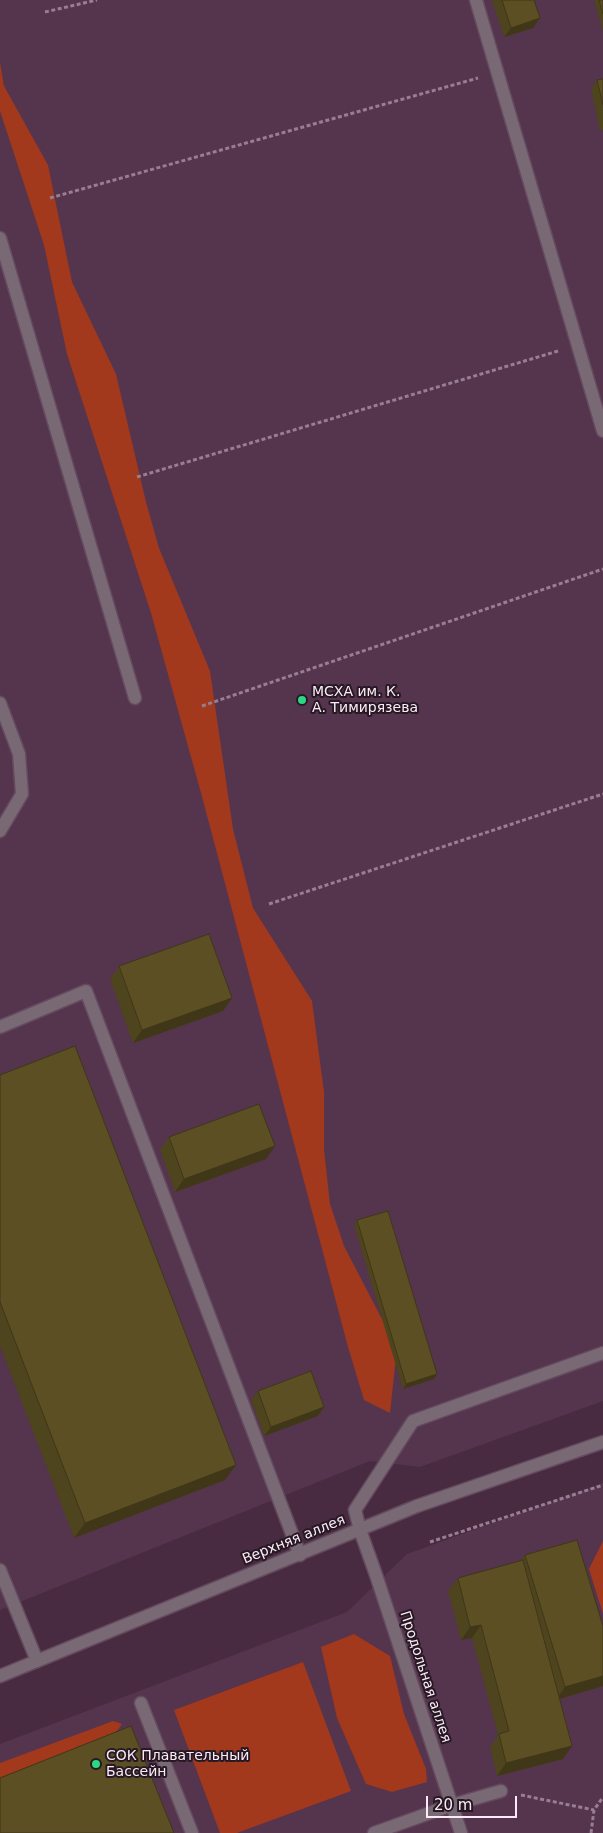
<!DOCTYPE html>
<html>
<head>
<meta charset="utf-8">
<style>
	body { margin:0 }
	#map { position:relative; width:603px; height:1833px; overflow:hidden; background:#482b41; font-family:"DejaVu Sans",sans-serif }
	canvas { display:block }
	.scale { position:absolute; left:426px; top:1796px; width:91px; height:22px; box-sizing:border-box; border:2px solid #fdeaf8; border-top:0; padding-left:6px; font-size:15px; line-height:18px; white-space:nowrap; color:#fdeaf8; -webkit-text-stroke:4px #261923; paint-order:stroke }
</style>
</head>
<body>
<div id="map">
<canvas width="603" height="1833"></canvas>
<div class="scale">20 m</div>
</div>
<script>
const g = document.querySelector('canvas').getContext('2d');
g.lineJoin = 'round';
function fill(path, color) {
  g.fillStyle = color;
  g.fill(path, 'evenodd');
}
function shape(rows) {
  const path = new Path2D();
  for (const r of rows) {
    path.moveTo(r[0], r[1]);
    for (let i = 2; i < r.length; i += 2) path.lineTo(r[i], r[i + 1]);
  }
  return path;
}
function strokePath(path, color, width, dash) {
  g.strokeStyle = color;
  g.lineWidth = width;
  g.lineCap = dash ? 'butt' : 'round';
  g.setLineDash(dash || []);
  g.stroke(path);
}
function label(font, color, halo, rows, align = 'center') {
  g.font = font + ' "DejaVu Sans",sans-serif';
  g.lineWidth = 4;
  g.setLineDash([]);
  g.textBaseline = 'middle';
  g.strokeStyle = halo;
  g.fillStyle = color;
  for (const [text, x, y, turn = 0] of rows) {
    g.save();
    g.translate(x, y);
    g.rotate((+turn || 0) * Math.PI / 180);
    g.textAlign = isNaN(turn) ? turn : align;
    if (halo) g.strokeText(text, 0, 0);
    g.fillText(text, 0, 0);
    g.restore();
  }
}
const built = shape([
	[0,0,603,0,603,1401,420,1467,370,1461,0,1610],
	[603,1483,603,1833,0,1833,0,1744,347,1612,407,1554]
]);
const green = shape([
	[0,62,4,86,48,165,72,282,116,374,146,502,159,548,210,671,233,829,253,908,312,1001,324,1092,324,1149,330,1204,344,1246,397,1348,390,1413,364,1400,348,1347,201,793,151,613,67,354,44,245,0,111],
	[603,1541,603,1614,589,1569],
	[354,1634,390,1656,404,1714,426,1769,427,1782,392,1792,366,1784,337,1718,321,1647],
	[303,1662,351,1791,237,1833,220,1833,174,1710],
	[113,1721,122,1724,114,1735,0,1779,0,1763]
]);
const path = shape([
	[45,12,97,0],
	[50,198,478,78],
	[137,477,558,351],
	[202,706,603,569],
	[269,904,603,794],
	[430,1542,603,1485],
	[521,1795,594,1810],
	[591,1833,594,1810,603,1797]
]);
const service = shape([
	[476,0,603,431],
	[0,238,135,698],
	[0,703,19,754,22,794,0,831],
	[0,1027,86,991,300,1555],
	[360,1530,355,1510,413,1421,603,1353],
	[0,1570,37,1661],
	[141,1703,192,1833],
	[374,1833,452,1805,501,1791]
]);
const minor = shape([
	[360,1530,376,1575,461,1833],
	[0,1676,417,1506,603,1442]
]);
const wall = shape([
	[492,0,534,0,540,18,533,28,504,37],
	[594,0,603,0,603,31],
	[603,79,603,130,600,131,591,89,597,80],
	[119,966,232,998,223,1011,133,1043,110,979],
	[0,1075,225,1480,74,1538,0,1346],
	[169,1137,266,1159,175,1192,160,1150],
	[357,1220,434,1379,403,1389,354,1225],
	[258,1391,324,1407,318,1416,264,1436,251,1400],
	[525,1555,603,1626,603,1686,560,1699,563,1759,497,1776,490,1747,498,1735,472,1638,461,1640,448,1591,458,1578,520,1561]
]);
const shadedWall = shape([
	[540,18,533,28,504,37,511,28],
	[232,998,223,1011,133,1043,142,1030],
	[275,1146,266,1159,175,1192,184,1179],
	[437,1374,434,1379,403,1389,406,1384],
	[324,1407,318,1416,264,1436,271,1427],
	[236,1465,225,1480,74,1538,85,1523],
	[481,1625,472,1638,461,1640,470,1627],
	[603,1676,603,1686,556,1700,565,1687],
	[572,1746,563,1759,497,1776,506,1763]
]);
const building = shape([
	[502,0,534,0,540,18,511,28,502,0],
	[599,0,603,0,603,14,599,0],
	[603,79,603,105,597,80,603,79],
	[209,934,232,998,142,1030,119,966,209,934],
	[75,1046,236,1465,85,1523,0,1302,0,1075,75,1046],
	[259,1104,275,1146,184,1179,169,1137,259,1104],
	[388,1211,437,1374,406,1384,357,1220,388,1211],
	[311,1371,324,1407,271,1427,258,1391,311,1371],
	[577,1540,603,1626,603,1676,565,1687,525,1555,577,1540],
	[523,1560,572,1746,506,1763,499,1734,509,1731,481,1625,470,1627,458,1578,523,1560],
	[131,1726,174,1833,0,1833,0,1778,131,1726]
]);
const markers = [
	[302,700,5,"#2dd884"],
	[96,1764,5,"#2dd884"]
];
const poiNames = [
	["МСХА им. К.",312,692],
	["А. Тимирязева",312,708],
	["СОК Плавательный",106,1756],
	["Бассейн",106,1772]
];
const streetNames = [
	["Верхняя аллея",294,1540,-22],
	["Продольная аллея",425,1677,72]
];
fill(built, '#55344e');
fill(green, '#a2381c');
strokePath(service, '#654a5e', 15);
strokePath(minor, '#654a5e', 15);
strokePath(path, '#977e91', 3, [4, 2.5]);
strokePath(service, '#786974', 12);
strokePath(minor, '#786974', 12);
fill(wall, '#4e441e');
fill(shadedWall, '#403718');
fill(building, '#5b4f23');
strokePath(building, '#403718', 1);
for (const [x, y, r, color] of markers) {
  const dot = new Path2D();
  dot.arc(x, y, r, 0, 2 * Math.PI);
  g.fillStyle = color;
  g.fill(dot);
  strokePath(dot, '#261923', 2);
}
label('14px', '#fdeaf8', '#261923', poiNames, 'left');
label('14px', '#fdeaf8', '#261923', streetNames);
</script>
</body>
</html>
